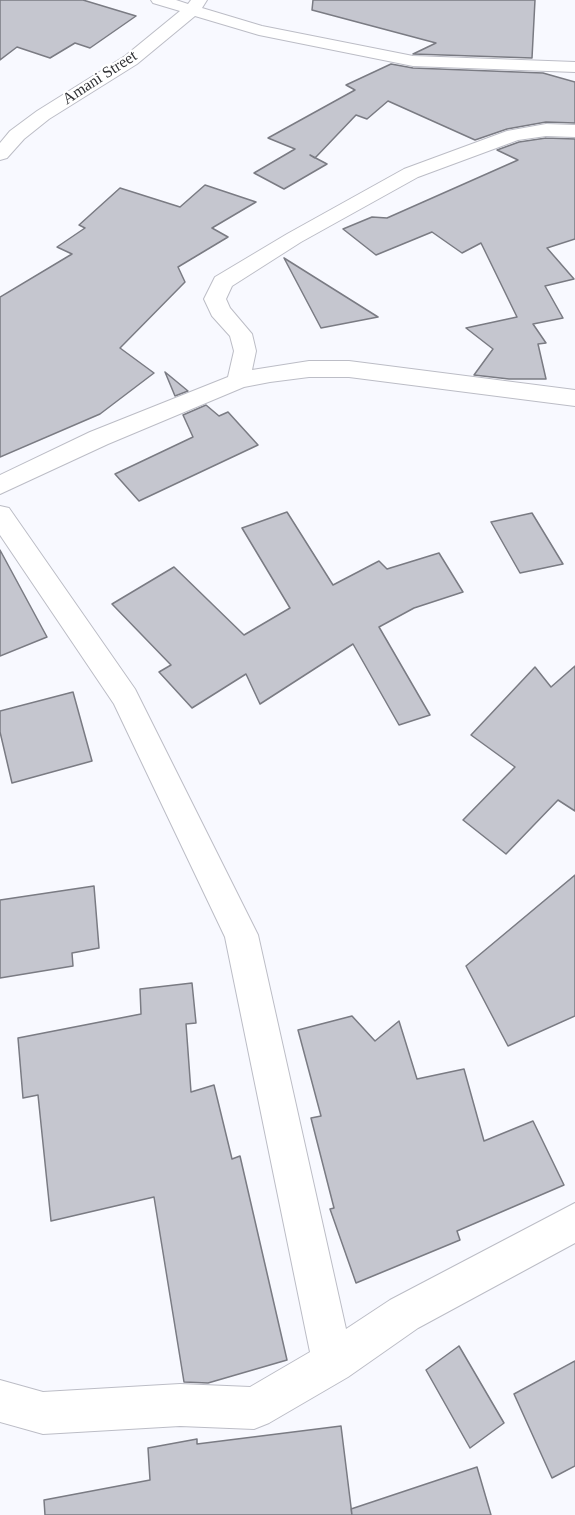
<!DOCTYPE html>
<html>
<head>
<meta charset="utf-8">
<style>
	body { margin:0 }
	canvas { display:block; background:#f8f9ff }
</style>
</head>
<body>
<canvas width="575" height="1515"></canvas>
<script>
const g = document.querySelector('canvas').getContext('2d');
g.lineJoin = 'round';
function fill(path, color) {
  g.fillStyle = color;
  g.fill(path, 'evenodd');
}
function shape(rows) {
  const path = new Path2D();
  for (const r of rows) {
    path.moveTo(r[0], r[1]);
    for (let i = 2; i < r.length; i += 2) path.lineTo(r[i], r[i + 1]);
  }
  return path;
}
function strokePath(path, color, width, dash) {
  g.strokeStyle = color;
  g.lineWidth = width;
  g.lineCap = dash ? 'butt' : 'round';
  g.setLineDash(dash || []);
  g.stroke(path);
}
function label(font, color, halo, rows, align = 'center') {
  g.font = font + ' "Times New Roman",serif';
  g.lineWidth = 4.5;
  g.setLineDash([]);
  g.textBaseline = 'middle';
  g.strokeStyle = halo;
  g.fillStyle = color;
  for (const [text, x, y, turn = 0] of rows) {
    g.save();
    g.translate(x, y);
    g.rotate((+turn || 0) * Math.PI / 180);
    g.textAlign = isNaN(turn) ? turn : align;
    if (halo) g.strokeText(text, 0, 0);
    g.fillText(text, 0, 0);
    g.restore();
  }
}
const building = shape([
	[0,0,83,0,136,16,90,48,75,43,50,58,17,47,0,60,0,0],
	[313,0,535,0,532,58,413,54,436,43,312,10,313,0],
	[391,64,413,68,543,73,575,82,575,123,546,122,507,129,475,140,388,101,367,119,356,115,315,158,310,155,327,164,284,189,254,173,295,149,268,138,355,90,346,85,391,64],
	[546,138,575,139,575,239,547,248,574,279,545,286,563,318,533,324,546,343,538,344,546,379,509,379,474,375,493,349,466,328,517,317,481,243,462,253,432,232,376,255,343,229,372,217,387,218,518,160,497,150,519,142,546,138],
	[205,185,256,202,212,228,228,237,178,267,185,282,120,348,154,373,100,414,0,457,0,297,72,254,57,247,85,228,79,225,120,188,180,207,205,185],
	[284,258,378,317,321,328,284,258],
	[165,372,188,391,175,396,165,372],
	[206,405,219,416,228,412,258,445,139,501,115,474,193,437,183,415,206,405],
	[287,512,333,585,379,561,387,569,439,553,463,592,414,608,379,627,430,715,399,725,353,644,260,704,246,674,192,708,159,672,171,665,112,604,174,567,244,635,290,608,242,528,287,512],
	[532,513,563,564,520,573,491,522,532,513],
	[0,550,47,637,0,656,0,550],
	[575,666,575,811,558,800,506,854,463,820,515,767,471,735,535,667,551,687,575,666],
	[73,692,92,761,12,783,0,732,0,711,73,692],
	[575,875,575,1016,508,1046,466,966,575,875],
	[94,886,99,948,72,953,73,966,0,978,0,900,94,886],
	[192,983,196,1023,186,1024,191,1092,214,1085,232,1159,240,1156,287,1360,208,1383,184,1382,154,1197,51,1221,38,1095,23,1098,18,1038,141,1014,140,989,192,983],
	[352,1016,375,1041,399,1021,417,1079,464,1069,484,1141,533,1121,564,1185,457,1231,460,1240,356,1283,330,1209,334,1208,311,1118,321,1116,298,1030,352,1016],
	[459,1346,504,1423,470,1448,426,1370,459,1346],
	[575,1361,575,1466,552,1478,514,1394,575,1361],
	[341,1426,352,1515,45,1515,44,1500,150,1480,148,1448,197,1439,197,1444,341,1426],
	[477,1467,491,1515,352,1515,351,1509,477,1467]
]);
const minor = shape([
	[151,0,176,0,188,4,191,0,207,0,202,8,262,26,413,56,575,62,575,72,413,66,259,35,195,16,137,64,49,119,24,139,7,158,0,160,0,143,10,131,37,111,125,56,180,11,153,3,151,0],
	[546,124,575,125,575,137,546,136,518,140,418,177,301,242,232,286,226,299,230,308,252,334,256,351,252,370,309,361,349,361,575,390,575,406,349,377,309,377,270,382,244,387,108,444,0,494,0,475,90,432,228,377,234,351,230,336,212,316,204,299,215,277,287,234,404,169,507,131,546,124],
	[0,506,9,508,135,689,258,935,346,1329,390,1300,575,1203,575,1243,418,1328,348,1377,269,1423,254,1429,180,1426,43,1434,0,1422,0,1380,43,1392,180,1384,250,1387,310,1352,225,937,114,704,0,535,0,506]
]);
const farStreetnames = [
	["Amani Street",100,78,-33]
];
fill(building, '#c5c6cf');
strokePath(building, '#7a7b83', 1.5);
strokePath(minor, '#bcbdc6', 2);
fill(minor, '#fff');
label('16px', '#313235', '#fff', farStreetnames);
</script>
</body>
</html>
